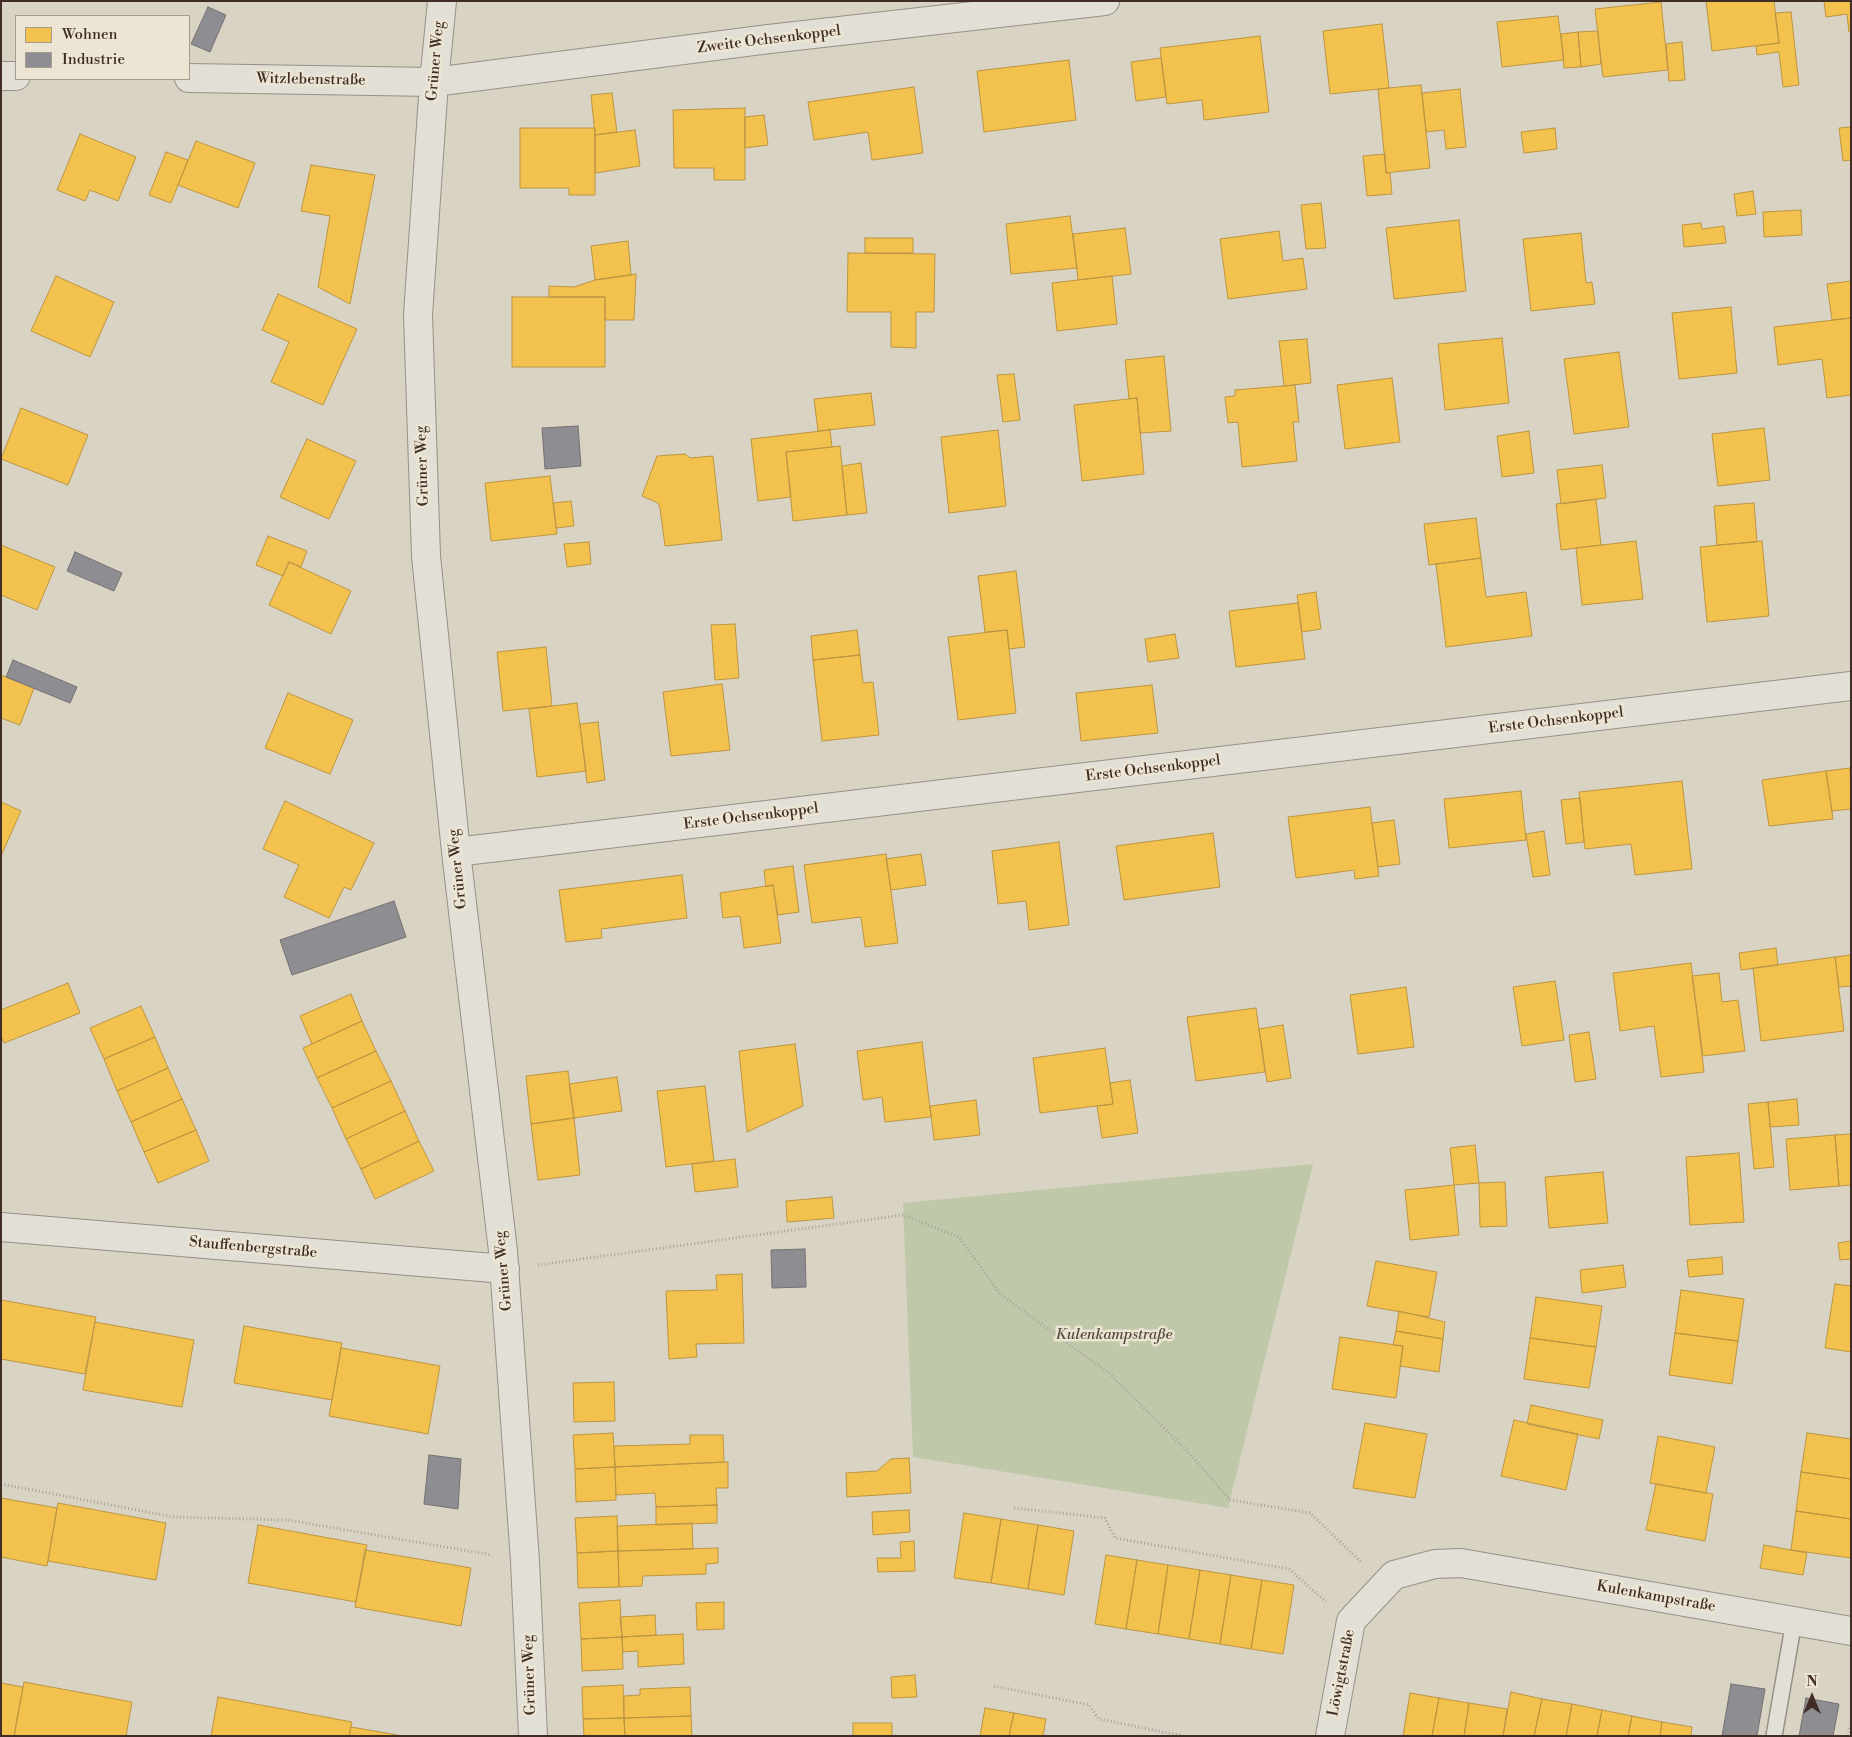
<!DOCTYPE html>
<html>
<head>
<meta charset="utf-8">
<style>
	body { margin:0 }
	#map { position:relative; width:1852px; height:1737px; overflow:hidden; background:#d9d3c3; font-family:"Libre Bodoni",serif }
	canvas { display:block }
	.frame { position:absolute; inset:0; border:2px solid #3f2d26; pointer-events:none }
	.legend { position:absolute; left:15px; top:15px; width:175px; height:65px; box-sizing:border-box; background:#ece5d3; border:1px solid #a79b8e; margin:0; padding:6px 9px; list-style:none; font-size:15px; color:#3f2d26 }
	.legend li { display:flex; align-items:center; gap:10px; height:25px }
	.legend b { width:25px; border:1px solid #a79b8e }
	.north { position:absolute; left:1787px; top:1672px; width:50px; height:50px; -webkit-text-stroke:4px #ece5d3; paint-order:stroke; rotate:0deg; font-size:14px; font-weight:700; line-height:20px; text-align:center; color:#3f2d26 }
	.north::after { content:''; display:block; margin:auto; width:18px; height:22px; background:#3f2d26; clip-path:polygon(50% 0,100% 100%,50% 72%,0 100%) }
</style>
</head>
<body>
<div id="map">
<canvas width="1852" height="1737"></canvas>
<div class="frame"></div>
<ul class="legend">
<li><b style="height:14px;background:#f2c14e"></b>Wohnen</li>
<li><b style="height:14px;background:#8d8d92"></b>Industrie</li>
</ul>
<div class="north">N</div>
</div>
<script>
const g = document.querySelector('canvas').getContext('2d');
g.lineJoin = 'round';
function fill(path, color) {
  g.fillStyle = color;
  g.fill(path, 'evenodd');
}
function shape(rows) {
  const path = new Path2D();
  for (const r of rows) {
    path.moveTo(r[0], r[1]);
    for (let i = 2; i < r.length; i += 2) path.lineTo(r[i], r[i + 1]);
  }
  return path;
}
function strokePath(path, color, width, dash) {
  g.strokeStyle = color;
  g.lineWidth = width;
  g.lineCap = dash ? 'butt' : 'round';
  g.setLineDash(dash || []);
  g.stroke(path);
}
function label(font, color, halo, rows, align = 'center') {
  g.font = font + ' "Libre Bodoni",serif';
  g.lineWidth = 5;
  g.setLineDash([]);
  g.textBaseline = 'middle';
  g.strokeStyle = halo;
  g.fillStyle = color;
  for (const [text, x, y, turn = 0] of rows) {
    g.save();
    g.translate(x, y);
    g.rotate((+turn || 0) * Math.PI / 180);
    g.textAlign = isNaN(turn) ? turn : align;
    if (halo) g.strokeText(text, 0, 0);
    g.fillText(text, 0, 0);
    g.restore();
  }
}
const green = shape([
	[1313,1164,1228,1508,913,1457,903,1203]
]);
const homes = shape([
	[1706,1,1774,1,1779,43,1712,51,1706,1],
	[1824,1,1851,1,1851,32,1849,32,1847,14,1826,17,1824,1],
	[1661,2,1668,70,1603,77,1595,9,1661,2],
	[1791,12,1799,85,1783,87,1779,52,1757,55,1756,46,1779,43,1775,13,1791,12],
	[1558,16,1564,60,1502,67,1497,22,1558,16],
	[1382,24,1389,88,1330,94,1323,31,1382,24],
	[1598,31,1601,64,1581,67,1578,32,1598,31],
	[1578,32,1581,67,1564,68,1561,34,1578,32],
	[1260,36,1269,112,1204,120,1202,100,1167,104,1160,48,1260,36],
	[1682,42,1685,80,1669,81,1666,44,1682,42],
	[1161,58,1166,97,1136,101,1131,62,1161,58],
	[1069,60,1076,120,984,132,977,71,1069,60],
	[1421,85,1430,168,1386,173,1378,89,1421,85],
	[914,87,923,153,872,160,868,132,814,140,808,102,914,87],
	[1460,89,1466,147,1446,149,1444,130,1426,132,1422,93,1460,89],
	[612,93,617,132,595,135,591,95,612,93],
	[745,108,745,180,714,180,714,168,674,168,673,110,745,108],
	[764,115,768,145,745,148,745,117,764,115],
	[1851,127,1851,160,1843,161,1839,128,1851,127],
	[520,128,595,128,595,195,569,195,569,188,520,188,520,128],
	[1555,128,1557,149,1524,153,1521,132,1555,128],
	[635,130,640,166,595,173,595,135,635,130],
	[80,134,136,157,118,201,90,190,85,201,57,190,80,134],
	[196,141,255,163,238,208,178,185,196,141],
	[166,152,188,160,171,203,149,195,166,152],
	[1385,154,1386,173,1390,173,1392,194,1367,196,1363,156,1385,154],
	[311,165,375,175,350,304,318,287,330,216,301,211,311,165],
	[1753,191,1756,214,1737,216,1734,194,1753,191],
	[1321,203,1326,248,1306,249,1301,205,1321,203],
	[1801,210,1802,235,1764,237,1763,212,1801,210],
	[1070,216,1077,268,1011,274,1006,224,1070,216],
	[1459,220,1466,291,1394,299,1386,228,1459,220],
	[1701,223,1702,229,1724,226,1726,243,1684,247,1682,225,1701,223],
	[1125,228,1131,274,1078,280,1073,234,1125,228],
	[1279,231,1283,261,1303,258,1307,289,1228,299,1220,239,1279,231],
	[1581,233,1586,283,1592,282,1595,304,1531,311,1523,239,1581,233],
	[865,238,913,238,913,253,865,253,865,238],
	[628,241,631,275,595,280,591,246,628,241],
	[848,253,935,254,934,312,916,312,916,348,891,347,891,312,847,312,848,253],
	[636,274,634,320,605,320,605,297,549,297,549,286,574,287,595,280,636,274],
	[56,276,114,302,90,357,31,331,56,276],
	[1112,276,1117,324,1057,331,1052,283,1112,276],
	[1851,281,1851,318,1832,320,1827,284,1851,281],
	[278,294,357,329,323,405,271,382,289,342,262,330,278,294],
	[512,297,605,297,605,367,512,367,512,297],
	[1731,307,1737,373,1679,379,1672,313,1731,307],
	[1851,318,1851,395,1827,398,1822,359,1778,365,1774,327,1851,318],
	[1502,338,1509,403,1445,410,1438,344,1502,338],
	[1307,339,1311,383,1284,386,1279,341,1307,339],
	[1619,352,1629,427,1574,434,1564,359,1619,352],
	[1164,356,1171,431,1140,433,1137,398,1129,399,1125,360,1164,356],
	[1014,374,1020,420,1003,422,997,375,1014,374],
	[1392,378,1400,442,1345,449,1337,385,1392,378],
	[1295,385,1299,422,1293,422,1297,461,1242,467,1238,422,1228,423,1225,397,1235,396,1235,390,1295,385],
	[871,393,875,425,818,431,814,399,871,393],
	[1137,398,1144,474,1082,481,1074,405,1137,398],
	[21,408,88,435,68,485,1,459,21,408],
	[1764,428,1770,480,1718,486,1712,434,1764,428],
	[830,430,832,447,786,452,791,497,758,501,751,439,830,430],
	[998,430,1006,506,949,513,941,437,998,430],
	[1529,431,1534,473,1502,477,1497,436,1529,431],
	[307,439,356,461,329,519,280,497,307,439],
	[840,446,847,515,793,521,786,452,840,446],
	[685,454,690,458,713,456,722,540,665,546,660,508,658,503,642,496,657,456,685,454],
	[861,463,867,513,847,515,842,466,861,463],
	[1602,465,1606,498,1561,504,1557,470,1602,465],
	[550,476,557,534,491,541,485,483,550,476],
	[1596,499,1601,545,1561,550,1556,504,1596,499],
	[571,501,574,526,556,528,553,503,571,501],
	[1754,503,1757,542,1717,545,1714,506,1754,503],
	[1476,518,1481,558,1429,565,1424,524,1476,518],
	[268,536,307,551,301,567,289,562,283,576,256,565,268,536],
	[1636,541,1643,599,1582,605,1576,548,1636,541],
	[1762,541,1769,616,1707,622,1700,547,1762,541],
	[589,542,591,564,567,567,564,544,589,542],
	[1,545,55,567,37,610,1,595,1,545],
	[1481,558,1486,597,1526,592,1532,636,1446,647,1436,564,1481,558],
	[289,562,351,591,331,634,269,605,289,562],
	[1016,571,1025,647,1009,649,1007,630,985,632,978,576,1016,571],
	[1316,592,1321,629,1302,632,1297,595,1316,592],
	[1298,603,1305,659,1236,667,1229,611,1298,603],
	[735,624,739,678,715,680,711,625,735,624],
	[857,630,860,655,813,660,811,636,857,630],
	[1007,630,1016,713,958,720,948,637,1007,630],
	[1175,634,1179,658,1148,662,1145,639,1175,634],
	[546,647,552,706,503,711,497,652,546,647],
	[860,655,863,683,873,682,879,735,822,741,813,660,860,655],
	[1,675,34,688,20,725,1,718,1,675],
	[722,684,730,750,671,756,663,692,722,684],
	[1152,685,1158,733,1081,741,1076,693,1152,685],
	[288,693,353,720,330,774,265,748,288,693],
	[577,703,586,771,537,777,529,709,577,703],
	[598,722,605,780,587,783,580,724,598,722],
	[1850,768,1851,809,1832,811,1826,771,1850,768],
	[1826,771,1833,819,1769,826,1762,780,1826,771],
	[1682,781,1692,869,1635,875,1631,844,1585,849,1579,792,1682,781],
	[1521,791,1526,840,1449,848,1444,799,1521,791],
	[1580,798,1584,842,1566,844,1561,800,1580,798],
	[285,801,374,843,351,890,344,887,329,918,284,897,299,865,263,849,285,801],
	[1,802,21,811,1,856,1,802],
	[1370,807,1379,876,1355,879,1354,870,1296,878,1288,817,1370,807],
	[1394,820,1400,864,1378,867,1372,823,1394,820],
	[1544,831,1550,875,1533,877,1526,834,1544,831],
	[1213,833,1220,887,1124,900,1116,846,1213,833],
	[1059,842,1069,925,1029,930,1026,901,998,904,992,851,1059,842],
	[886,854,898,943,865,947,861,917,812,923,804,865,886,854],
	[921,854,926,885,891,890,886,859,921,854],
	[793,866,799,912,778,915,773,885,766,887,764,870,793,866],
	[682,875,687,918,601,929,602,938,566,942,559,890,682,875],
	[773,885,781,943,744,948,740,916,723,918,720,893,773,885],
	[1776,948,1778,965,1741,970,1739,953,1776,948],
	[1851,955,1851,986,1839,987,1835,957,1851,955],
	[1835,957,1844,1031,1761,1041,1753,968,1835,957],
	[1691,963,1704,1072,1661,1077,1654,1026,1620,1031,1613,973,1691,963],
	[1719,973,1722,1002,1738,1000,1745,1051,1703,1056,1692,976,1719,973],
	[1555,981,1564,1040,1522,1046,1513,987,1555,981],
	[68,983,80,1013,4,1043,1,1036,1,1010,68,983],
	[1406,987,1414,1047,1358,1054,1350,995,1406,987],
	[351,994,362,1021,312,1044,300,1016,351,994],
	[141,1006,155,1037,104,1059,90,1028,141,1006],
	[1256,1008,1265,1072,1196,1081,1187,1017,1256,1008],
	[362,1021,376,1051,317,1078,303,1048,362,1021],
	[1283,1025,1291,1078,1267,1082,1259,1029,1283,1025],
	[1589,1032,1596,1079,1575,1082,1569,1035,1589,1032],
	[155,1037,168,1068,117,1091,104,1059,155,1037],
	[922,1042,931,1117,885,1122,882,1097,863,1100,857,1051,922,1042],
	[795,1044,803,1106,747,1132,739,1051,795,1044],
	[1105,1048,1113,1104,1040,1113,1033,1058,1105,1048],
	[376,1051,391,1081,332,1108,317,1078,376,1051],
	[168,1068,182,1099,131,1122,117,1091,168,1068],
	[568,1071,574,1118,531,1124,526,1076,568,1071],
	[617,1077,622,1111,574,1118,569,1084,617,1077],
	[1130,1080,1138,1133,1102,1138,1097,1106,1113,1104,1110,1083,1130,1080],
	[391,1081,405,1111,346,1139,332,1108,391,1081],
	[705,1086,714,1161,666,1167,657,1091,705,1086],
	[182,1099,196,1130,144,1152,131,1122,182,1099],
	[1797,1099,1799,1125,1770,1127,1768,1102,1797,1099],
	[976,1100,980,1135,934,1140,930,1106,976,1100],
	[1768,1102,1774,1167,1754,1169,1748,1104,1768,1102],
	[405,1111,419,1141,361,1169,346,1139,405,1111],
	[574,1118,580,1175,538,1180,531,1124,574,1118],
	[196,1130,209,1161,158,1183,144,1152,196,1130],
	[1851,1134,1851,1185,1839,1186,1835,1135,1851,1134],
	[1835,1135,1839,1186,1790,1190,1786,1139,1835,1135],
	[419,1141,434,1171,375,1199,361,1169,419,1141],
	[1475,1145,1479,1183,1454,1185,1450,1148,1475,1145],
	[1739,1153,1744,1222,1690,1225,1686,1157,1739,1153],
	[735,1159,738,1187,695,1192,692,1164,735,1159],
	[1603,1172,1608,1223,1549,1228,1545,1177,1603,1172],
	[1505,1182,1507,1226,1480,1227,1479,1183,1505,1182],
	[1454,1185,1459,1235,1410,1240,1405,1190,1454,1185],
	[832,1197,834,1218,787,1222,786,1201,832,1197],
	[1851,1241,1851,1259,1840,1260,1838,1243,1851,1241],
	[1722,1257,1723,1274,1689,1277,1687,1260,1722,1257],
	[1376,1261,1437,1272,1429,1317,1367,1306,1376,1261],
	[1623,1265,1626,1287,1582,1293,1580,1270,1623,1265],
	[742,1274,744,1343,696,1344,697,1357,669,1359,666,1291,717,1290,716,1275,742,1274],
	[1835,1284,1851,1286,1851,1352,1825,1348,1835,1284],
	[1681,1290,1744,1299,1738,1341,1675,1333,1681,1290],
	[1536,1297,1602,1306,1596,1347,1530,1338,1536,1297],
	[1,1300,96,1317,85,1374,1,1359,1,1300],
	[1399,1311,1445,1322,1443,1339,1396,1331,1399,1311],
	[95,1322,194,1340,182,1407,83,1390,95,1322],
	[244,1326,342,1343,332,1400,234,1383,244,1326],
	[1396,1331,1443,1339,1439,1372,1400,1366,1403,1346,1393,1345,1396,1331],
	[1675,1333,1738,1341,1732,1384,1669,1375,1675,1333],
	[1340,1337,1403,1346,1396,1398,1332,1389,1340,1337],
	[1530,1338,1596,1347,1589,1388,1524,1379,1530,1338],
	[341,1348,440,1366,428,1434,329,1416,341,1348],
	[614,1382,615,1421,574,1422,573,1383,614,1382],
	[1531,1405,1603,1420,1599,1439,1527,1424,1531,1405],
	[1514,1420,1578,1434,1566,1490,1501,1476,1514,1420],
	[1365,1423,1427,1434,1415,1498,1353,1488,1365,1423],
	[613,1433,615,1467,575,1469,573,1435,613,1433],
	[1807,1433,1851,1439,1851,1479,1801,1472,1807,1433],
	[690,1435,723,1435,724,1462,615,1467,614,1446,690,1444,690,1435],
	[1658,1436,1715,1447,1706,1493,1650,1483,1658,1436],
	[909,1458,911,1493,847,1497,846,1473,877,1471,891,1459,909,1458],
	[728,1462,728,1488,716,1488,717,1505,656,1507,655,1493,616,1495,615,1467,728,1462],
	[615,1467,616,1500,576,1502,575,1469,615,1467],
	[1801,1472,1851,1479,1851,1519,1796,1511,1801,1472],
	[1656,1484,1713,1494,1705,1541,1646,1530,1656,1484],
	[1,1498,57,1508,47,1566,1,1557,1,1498],
	[58,1503,166,1523,156,1580,48,1561,58,1503],
	[717,1505,717,1523,656,1525,656,1507,717,1505],
	[909,1510,910,1532,873,1535,872,1512,909,1510],
	[1796,1511,1851,1519,1851,1558,1791,1550,1796,1511],
	[964,1513,1001,1519,991,1583,954,1578,964,1513],
	[617,1516,618,1551,577,1553,575,1518,617,1516],
	[1001,1519,1038,1525,1028,1589,991,1583,1001,1519],
	[692,1523,693,1549,618,1551,617,1526,692,1523],
	[258,1525,367,1545,356,1602,248,1583,258,1525],
	[1038,1525,1074,1531,1064,1595,1028,1589,1038,1525],
	[914,1541,915,1571,878,1572,877,1558,901,1558,900,1542,914,1541],
	[1764,1545,1807,1553,1803,1575,1760,1568,1764,1545],
	[718,1548,718,1563,706,1564,706,1574,643,1576,642,1586,619,1587,618,1551,718,1548],
	[365,1550,471,1568,461,1626,355,1607,365,1550],
	[618,1551,619,1587,578,1588,577,1553,618,1551],
	[1106,1555,1137,1560,1126,1629,1095,1624,1106,1555],
	[1137,1560,1168,1565,1158,1634,1126,1629,1137,1560],
	[1168,1565,1200,1570,1189,1639,1158,1634,1168,1565],
	[1200,1570,1231,1575,1220,1644,1189,1639,1200,1570],
	[1231,1575,1262,1580,1251,1649,1220,1644,1231,1575],
	[1262,1580,1294,1585,1283,1654,1251,1649,1262,1580],
	[620,1600,622,1637,581,1639,579,1603,620,1600],
	[724,1602,724,1629,697,1630,696,1603,724,1602],
	[655,1615,656,1635,622,1637,620,1617,655,1615],
	[683,1634,684,1664,638,1667,638,1651,623,1652,622,1637,683,1634],
	[622,1637,623,1669,582,1671,581,1639,622,1637],
	[915,1675,917,1697,892,1698,891,1677,915,1675],
	[24,1682,132,1702,126,1736,14,1736,24,1682],
	[1,1683,23,1687,14,1736,1,1736,1,1683],
	[623,1685,624,1718,583,1719,582,1687,623,1685],
	[690,1687,691,1716,624,1718,624,1696,640,1695,640,1689,690,1687],
	[1511,1692,1542,1699,1534,1736,1503,1736,1511,1692],
	[1410,1693,1439,1698,1432,1736,1403,1736,1410,1693],
	[218,1697,352,1722,349,1736,211,1736,218,1697],
	[1439,1698,1469,1703,1464,1736,1432,1736,1439,1698],
	[1542,1699,1572,1704,1566,1736,1534,1736,1542,1699],
	[1469,1703,1507,1709,1503,1736,1464,1736,1469,1703],
	[1572,1704,1602,1710,1597,1736,1566,1736,1572,1704],
	[985,1708,1014,1713,1009,1736,980,1736,985,1708],
	[1602,1710,1632,1716,1628,1736,1597,1736,1602,1710],
	[1014,1713,1046,1719,1043,1736,1009,1736,1014,1713],
	[691,1716,692,1736,625,1736,624,1718,691,1716],
	[1632,1716,1662,1722,1660,1736,1628,1736,1632,1716],
	[624,1718,625,1736,584,1736,583,1719,624,1718],
	[1662,1722,1692,1727,1691,1736,1660,1736,1662,1722],
	[853,1723,892,1723,892,1736,853,1736,853,1723],
	[351,1727,403,1736,349,1736,351,1727]
]);
const industry = shape([
	[208,7,226,15,210,52,191,44,208,7],
	[578,426,581,466,545,469,542,428,578,426],
	[75,552,122,573,114,591,67,571,75,552],
	[13,660,77,687,70,703,6,677,13,660],
	[394,901,406,937,292,975,280,940,394,901],
	[805,1249,806,1287,772,1288,771,1250,805,1249],
	[429,1455,461,1459,458,1509,424,1504,429,1455],
	[1731,1684,1765,1689,1757,1736,1722,1736,1731,1684],
	[1806,1698,1839,1704,1833,1736,1799,1736,1806,1698]
]);
const path = shape([
	[538,1265,903,1215,959,1237,1000,1294,1110,1374,1190,1454,1230,1500,1310,1513,1361,1562],
	[1,1484,174,1517,288,1520,492,1555],
	[1014,1508,1105,1518,1115,1538,1289,1569,1326,1602],
	[994,1686,1089,1705,1099,1719,1183,1736],
	[1848,1736,1851,1722]
]);
const lane = shape([
	[1774,1736,1794,1621]
]);
const street = shape([
	[442,1,434,82,418,315,426,556,456,852,503,1251,525,1561,533,1736],
	[1,76,16,76],
	[189,78,434,82,769,39,1105,1],
	[456,852,1851,686],
	[1,1227,505,1269],
	[1330,1736,1351,1621,1394,1575,1435,1564,1461,1563,1851,1631]
]);
const streetNames = [
	["Zweite Ochsenkoppel",769,40,-7],
	["Grüner Weg",436,61,-85],
	["Witzlebenstraße",311,80,1],
	["Grüner Weg",423,466,-92],
	["Erste Ochsenkoppel",1556,721,-7],
	["Erste Ochsenkoppel",1153,769,-7],
	["Erste Ochsenkoppel",751,817,-7],
	["Grüner Weg",458,869,-96],
	["Stauffenbergstraße",253,1248,5],
	["Grüner Weg",504,1271,-95],
	["Kulenkampstraße",1656,1597,10],
	["Löwigtstraße",1342,1673,-79],
	["Grüner Weg",530,1675,-92]
];
const parkNames = [
	["Kulenkampstraße",1114,1335]
];
fill(green, '#c0c8aa');
fill(homes, '#f2c14e');
strokePath(homes, '#bc9542', 1);
fill(industry, '#8d8d92');
strokePath(industry, '#767072', 1);
strokePath(lane, '#969086', 18);
strokePath(street, '#969086', 30);
strokePath(path, '#a8a39d', 3, [1, 2.5]);
strokePath(lane, '#e2dfd7', 15);
strokePath(street, '#e2dfd7', 28);
label('15px', '#3f2d26', '#ece5d3', streetNames);
label('italic 15px', '#554a3c', '#ece5d3', parkNames);
</script>
</body>
</html>
